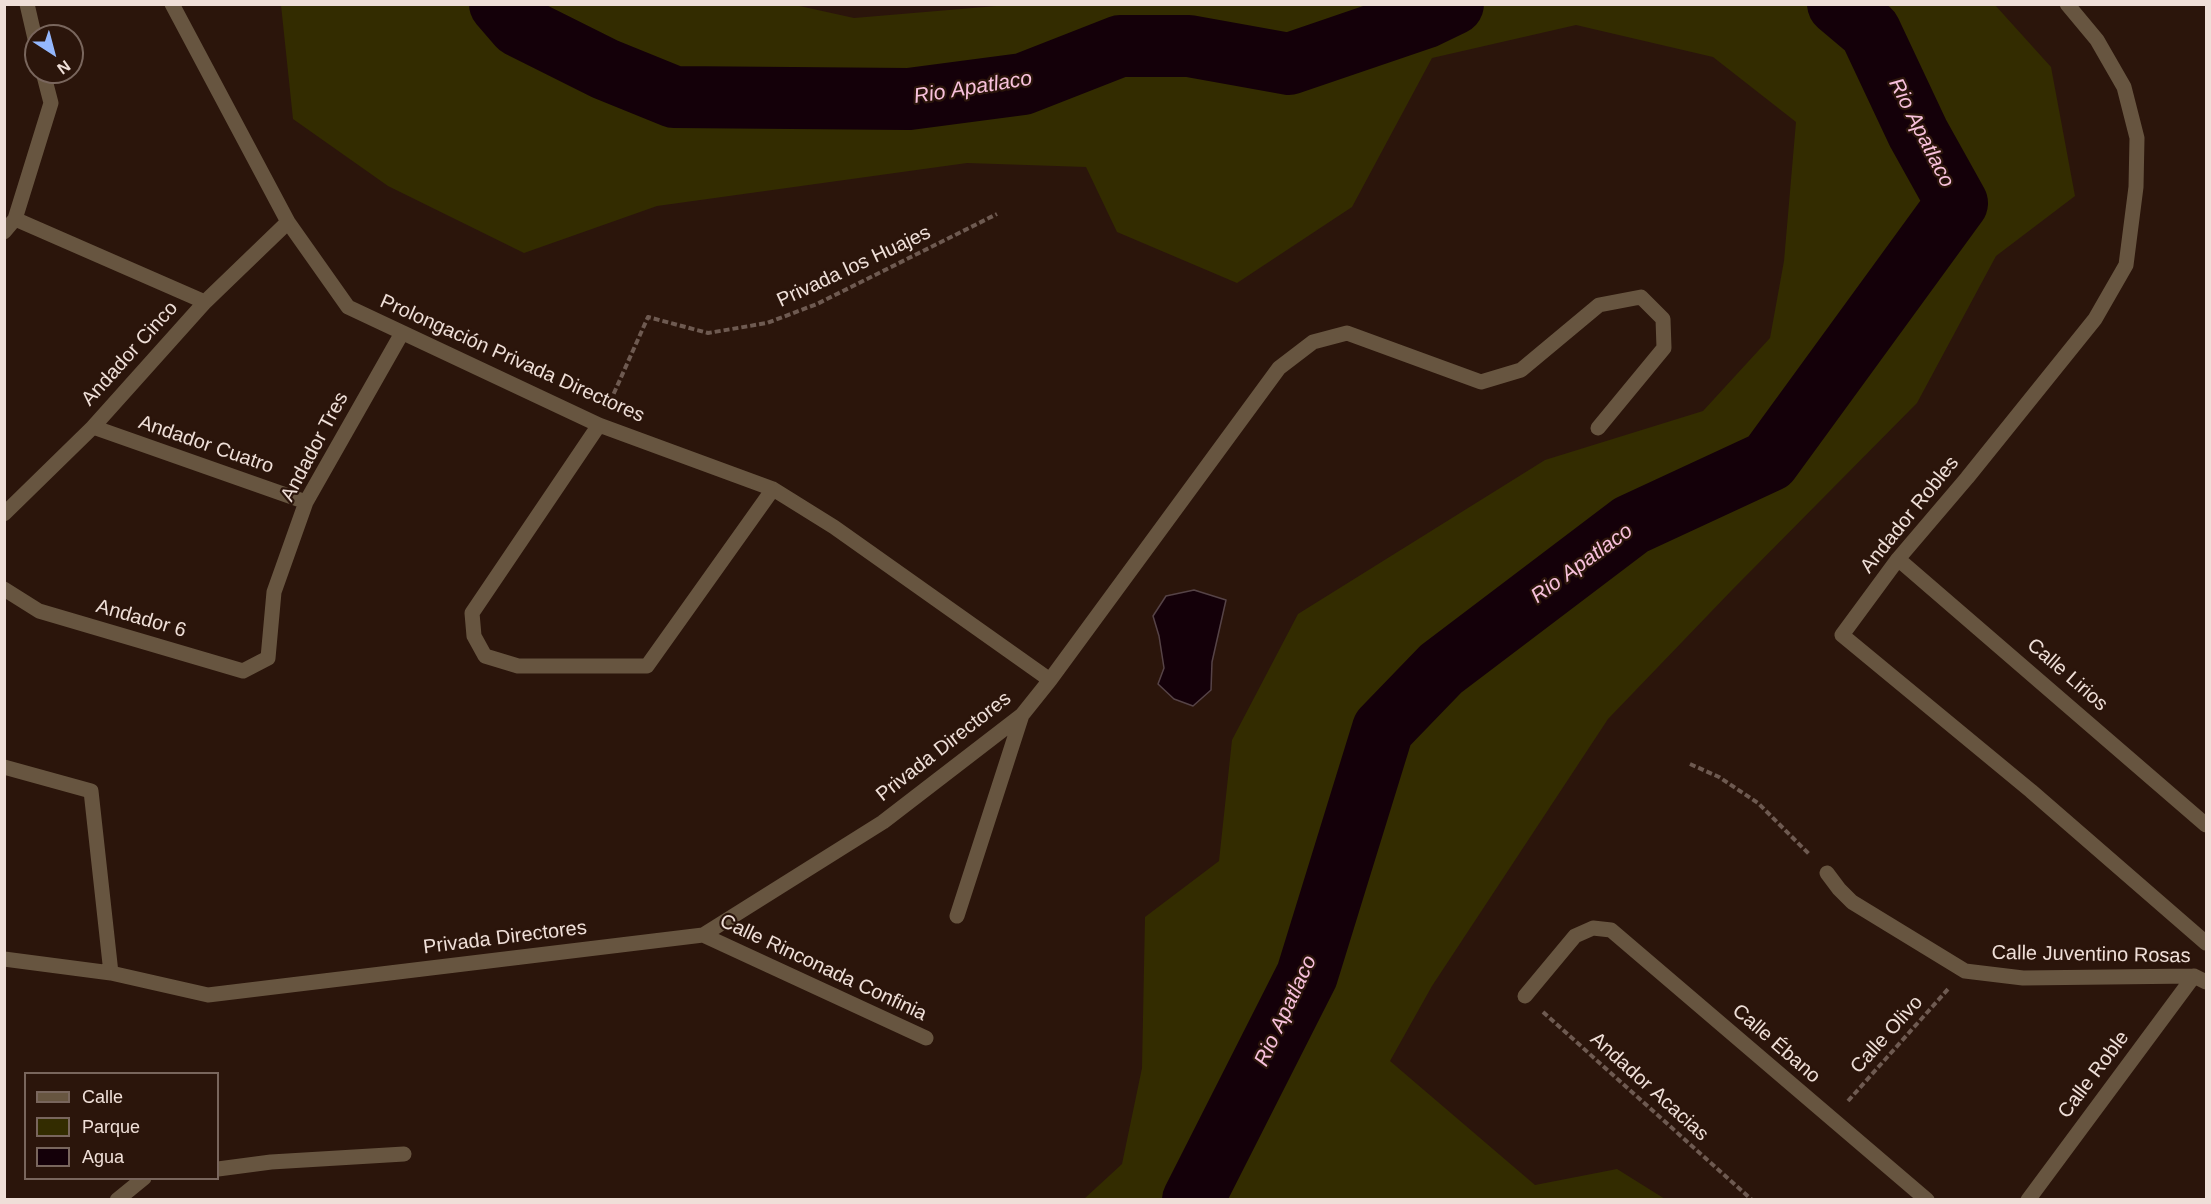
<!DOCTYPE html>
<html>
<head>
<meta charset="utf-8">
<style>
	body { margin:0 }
	#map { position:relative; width:2211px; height:1204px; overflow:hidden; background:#2b150b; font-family:Helvetica,sans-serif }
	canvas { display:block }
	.frame { position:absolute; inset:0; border:6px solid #efdfd8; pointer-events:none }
	.legend { position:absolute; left:24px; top:1072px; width:195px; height:108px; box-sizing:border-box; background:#2b150b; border:2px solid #79665d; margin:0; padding:8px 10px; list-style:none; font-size:18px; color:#efdfd8 }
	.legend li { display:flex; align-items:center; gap:12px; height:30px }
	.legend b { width:30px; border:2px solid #79665d }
	.north { position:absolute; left:24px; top:24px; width:60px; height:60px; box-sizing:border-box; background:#2b150b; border:2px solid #79665d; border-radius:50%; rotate:144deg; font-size:16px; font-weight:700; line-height:24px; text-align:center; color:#efdfd8 }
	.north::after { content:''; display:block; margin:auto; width:21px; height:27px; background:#94b7fd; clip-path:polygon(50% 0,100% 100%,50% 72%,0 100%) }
</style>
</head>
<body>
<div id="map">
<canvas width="2211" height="1204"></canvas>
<div class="frame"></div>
<ul class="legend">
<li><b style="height:8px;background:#675540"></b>Calle</li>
<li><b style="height:16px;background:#332c00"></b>Parque</li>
<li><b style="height:16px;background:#140009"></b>Agua</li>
</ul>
<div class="north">N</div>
</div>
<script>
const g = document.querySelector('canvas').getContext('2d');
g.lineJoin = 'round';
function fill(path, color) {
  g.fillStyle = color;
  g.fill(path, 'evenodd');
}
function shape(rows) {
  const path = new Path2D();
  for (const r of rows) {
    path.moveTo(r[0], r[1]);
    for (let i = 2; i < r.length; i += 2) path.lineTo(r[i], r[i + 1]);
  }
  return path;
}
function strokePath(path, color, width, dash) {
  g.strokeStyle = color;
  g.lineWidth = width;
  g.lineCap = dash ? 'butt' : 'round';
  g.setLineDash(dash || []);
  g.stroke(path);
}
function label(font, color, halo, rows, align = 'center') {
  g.font = font + ' Helvetica,sans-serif';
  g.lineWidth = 4.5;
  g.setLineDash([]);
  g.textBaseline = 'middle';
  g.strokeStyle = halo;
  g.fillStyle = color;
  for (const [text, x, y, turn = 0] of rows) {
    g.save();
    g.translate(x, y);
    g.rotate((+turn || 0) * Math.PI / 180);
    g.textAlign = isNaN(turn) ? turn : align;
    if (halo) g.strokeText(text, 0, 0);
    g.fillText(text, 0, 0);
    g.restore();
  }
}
const green = shape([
	[795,5,854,18,1020,4,1995,5,2051,67,2075,196,1996,256,1917,403,1732,590,1608,719,1432,986,1390,1061,1535,1185,1617,1169,1665,1199,1084,1199,1122,1164,1142,1068,1145,917,1219,861,1232,740,1298,614,1545,460,1703,411,1770,338,1784,261,1796,122,1713,57,1576,25,1432,58,1352,207,1237,283,1117,232,1086,167,967,163,657,206,524,253,388,186,293,119,281,5]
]);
const water = shape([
	[1194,590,1226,600,1212,662,1211,690,1193,706,1174,699,1158,684,1164,668,1159,636,1153,616,1166,596,1194,590]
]);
const river = shape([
	[500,4,519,26,605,69,674,97,909,99,1023,84,1120,46,1189,46,1289,64,1424,18,1453,4],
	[1193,1200,1307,975,1383,729,1441,669,1631,525,1769,461,1957,203,1918,133,1870,31,1838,4]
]);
const path = shape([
	[610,402,648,317,708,333,767,323,817,304,997,214],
	[1690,764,1719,777,1758,803,1810,855],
	[1543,1012,1752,1200],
	[1848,1101,1949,988]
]);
const pedestrian = shape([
	[2067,4,2097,40,2124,87,2137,138,2136,187,2126,265,2095,319,1967,478,1898,559,1842,635,2031,791,2206,943],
	[1898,559,2206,825],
	[1525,996,1575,936,1593,928,1611,930,1927,1200]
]);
const minor = shape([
	[27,4,36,43],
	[172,4,288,222,348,307,599,425,773,489,834,527,1050,680],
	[15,219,205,302],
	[4,232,15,219,51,103,43,72],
	[599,425,472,613,474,636,485,656,518,666,647,666,773,489],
	[93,427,306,502],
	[4,514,93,427,205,302,288,222],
	[4,589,39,611,243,671,268,658,274,592,306,502,402,333],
	[4,767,91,791,111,973],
	[1827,873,1839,889,1852,902,1965,971,2023,978,2194,976,2206,982],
	[957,916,1022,715],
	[703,935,926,1038],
	[4,959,111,973,208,995,703,935,883,822,1022,715,1050,680,1279,368,1313,342,1347,333,1481,382,1521,370,1599,305,1641,297,1663,319,1664,348,1598,428],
	[218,1169,271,1162,404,1154],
	[117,1200,144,1178],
	[2028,1200,2194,976]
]);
const streetNames = [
	["Privada los Huajes",854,267,-25],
	["Andador Cinco",130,354,-48],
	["Prolongación Privada Directores",512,359,24],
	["Andador Cuatro",206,445,19],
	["Andador Tres",315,447,-62],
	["Andador Robles",1910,515,-51],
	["Andador 6",141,619,16],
	["Calle Lirios",2067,675,41],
	["Privada Directores",944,747,-38],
	["Privada Directores",505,938,-7],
	["Calle Juventino Rosas",2091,955,1],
	["Calle Rinconada Confinia",823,968,25],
	["Calle Olivo",1887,1035,-48],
	["Calle Ébano",1776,1044,41],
	["Calle Roble",2094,1075,-53],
	["Andador Acacias",1649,1087,42]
];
const waterNames = [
	["Rio Apatlaco",973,88,-9],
	["Rio Apatlaco",1921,133,63],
	["Rio Apatlaco",1582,564,-36],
	["Rio Apatlaco",1286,1011,-65]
];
fill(green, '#332c00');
fill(water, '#140009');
strokePath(water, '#564347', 1.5);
strokePath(river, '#140009', 62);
strokePath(path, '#6e5a51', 4, [6, 3]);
strokePath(pedestrian, '#675540', 15);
strokePath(minor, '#675540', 15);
label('20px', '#efdfd8', '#2b150b', streetNames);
label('italic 21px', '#f8c1dc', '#2b150b', waterNames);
</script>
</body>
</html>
